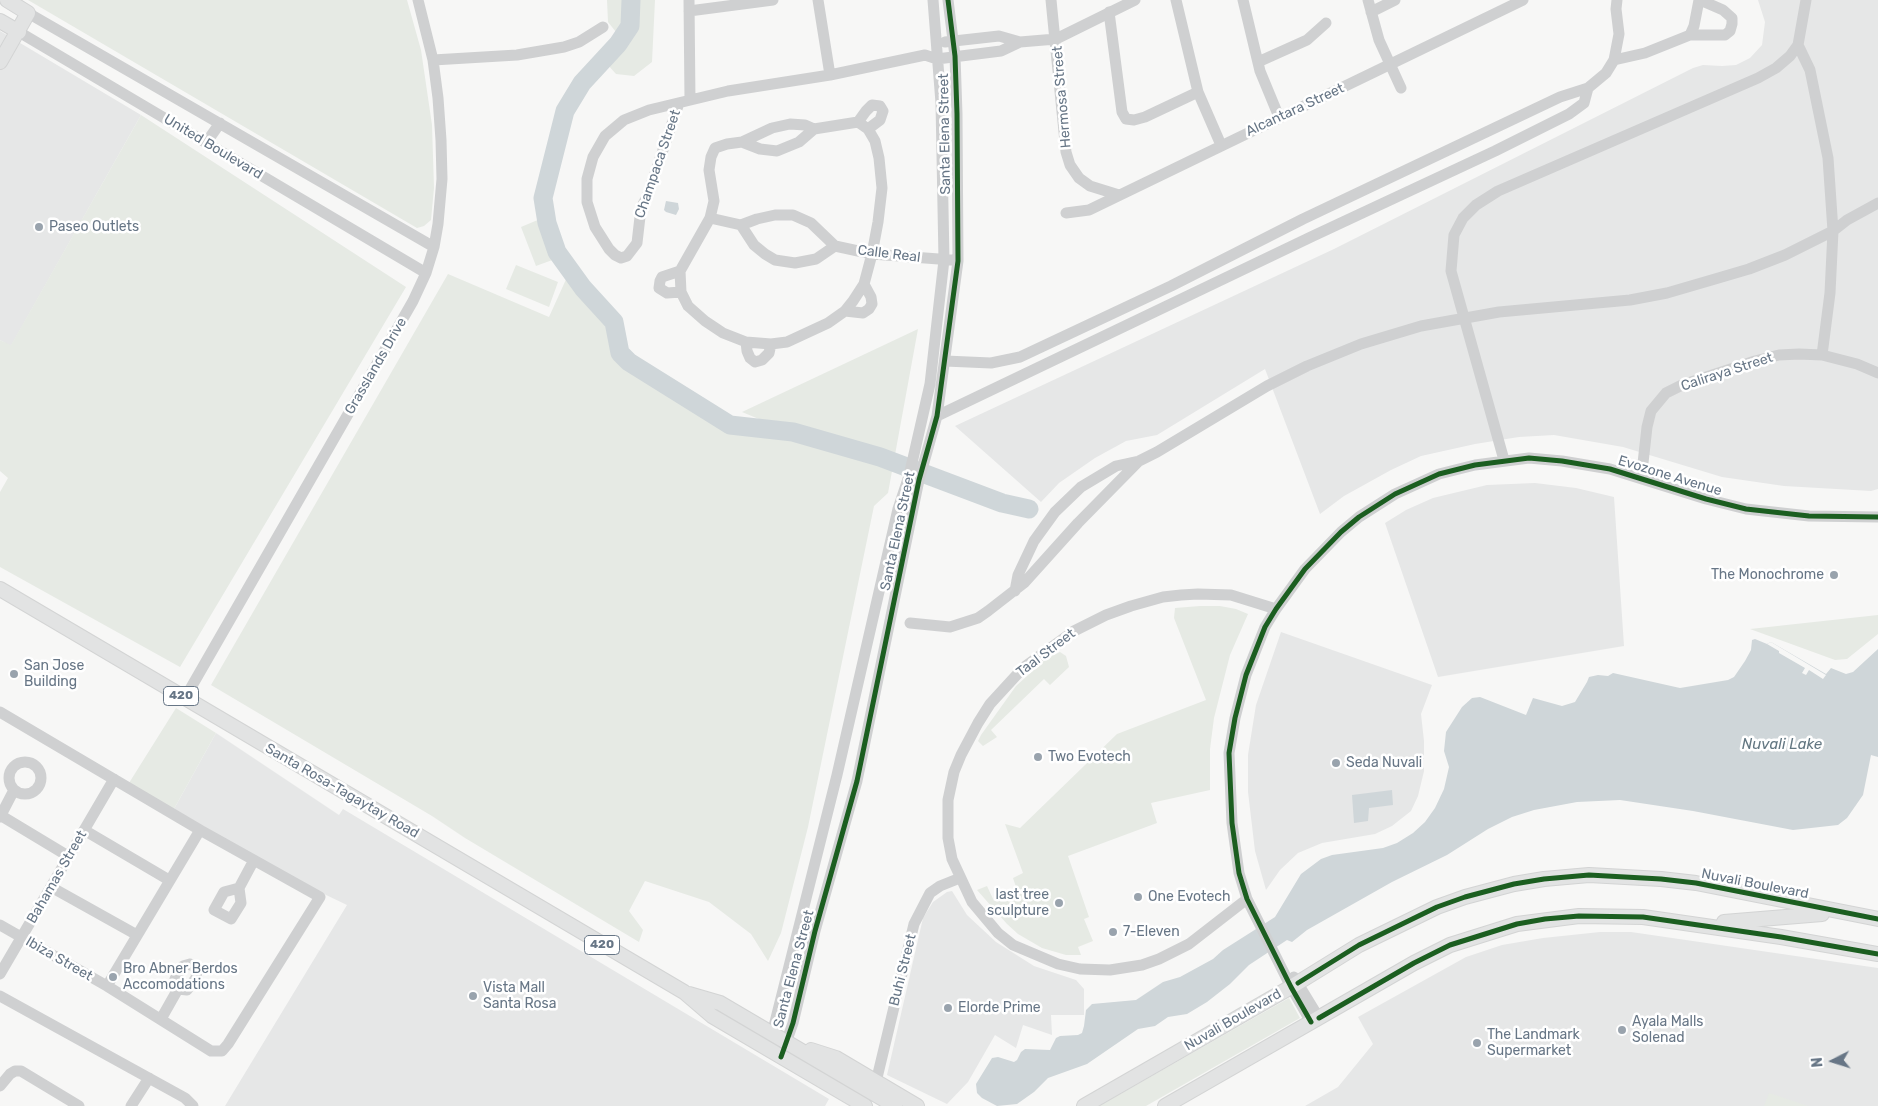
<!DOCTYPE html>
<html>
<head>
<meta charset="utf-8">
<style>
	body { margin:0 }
	#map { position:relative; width:1878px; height:1106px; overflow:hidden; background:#f7f7f6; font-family:Rubik,sans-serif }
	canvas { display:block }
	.north { position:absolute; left:1808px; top:1036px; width:50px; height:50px; -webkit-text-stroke:4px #fff; paint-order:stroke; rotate:265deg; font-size:14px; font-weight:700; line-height:20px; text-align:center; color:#677686 }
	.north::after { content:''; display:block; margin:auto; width:18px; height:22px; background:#677686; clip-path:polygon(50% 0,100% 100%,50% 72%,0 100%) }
</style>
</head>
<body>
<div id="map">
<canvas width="1878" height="1106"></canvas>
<div class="north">N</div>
</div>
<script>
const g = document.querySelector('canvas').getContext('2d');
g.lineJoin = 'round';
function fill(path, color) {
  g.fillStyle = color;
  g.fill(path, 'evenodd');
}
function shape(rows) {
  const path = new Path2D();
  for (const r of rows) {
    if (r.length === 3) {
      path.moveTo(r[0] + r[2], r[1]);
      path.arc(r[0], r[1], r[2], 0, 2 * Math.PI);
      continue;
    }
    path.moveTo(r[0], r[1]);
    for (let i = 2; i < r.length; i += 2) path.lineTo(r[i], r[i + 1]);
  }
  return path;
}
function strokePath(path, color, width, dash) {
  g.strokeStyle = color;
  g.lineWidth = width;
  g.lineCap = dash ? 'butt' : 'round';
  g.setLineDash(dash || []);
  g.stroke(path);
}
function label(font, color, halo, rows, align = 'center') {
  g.font = font + ' Rubik,sans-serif';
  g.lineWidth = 5;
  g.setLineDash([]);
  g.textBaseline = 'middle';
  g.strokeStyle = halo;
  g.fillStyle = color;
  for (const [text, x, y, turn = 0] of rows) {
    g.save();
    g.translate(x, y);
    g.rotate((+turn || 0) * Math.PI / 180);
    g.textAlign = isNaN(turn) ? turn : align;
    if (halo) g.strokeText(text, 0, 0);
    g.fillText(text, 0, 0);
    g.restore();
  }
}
const built = shape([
	[1758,0,1878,0,1878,489,1871,491,1784,486,1722,477,1623,447,1554,435,1519,437,1475,444,1421,456,1391,470,1344,496,1320,514,1265,369,1157,435,1126,441,1095,458,1059,483,1041,502,955,426,1334,249,1693,68,1703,65,1722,66,1736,65,1750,58,1762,45,1765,22],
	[0,31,141,115,11,346,0,340],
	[1535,483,1576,488,1614,497,1624,646,1438,677,1385,523,1406,510,1433,498,1487,485],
	[1281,632,1432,685,1421,714,1424,741,1424,771,1418,796,1411,811,1392,826,1375,834,1322,843,1298,853,1280,870,1266,890,1255,851,1248,792,1248,755,1256,705],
	[216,733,339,815,343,809,829,1099,825,1106,225,1106,347,905,301,883,174,809],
	[952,891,967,915,996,942,1034,966,1076,980,1084,989,1084,1015,1051,1015,1052,1035,1023,1025,1016,1048,995,1035,968,1082,947,1104,887,1075,923,918,933,902,947,892],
	[1600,932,1631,932,1878,968,1878,1106,1305,1106,1338,1087,1373,1044,1358,1017,1466,957,1502,945,1543,938]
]);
const green = shape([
	[28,0,407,0,421,50,432,125,434,188,431,220,424,226,417,228],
	[607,0,655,0,652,62,634,76,616,74,607,64,616,32,608,22],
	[141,115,406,287,180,667,0,567,0,492,8,478,0,471,0,340,11,345],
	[540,219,555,259,536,266,521,227],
	[516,265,558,282,549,307,506,289],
	[448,274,549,317,568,275,609,327,620,353,629,362,730,425,790,432,742,412,918,329,888,493,874,506,808,827,781,933,768,961,751,934,709,902,645,881,629,911,643,930,639,942,465,838,432,816,211,685],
	[1200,606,1220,606,1236,609,1248,614,1230,655,1214,718,1210,749,1210,790,1151,803,1157,823,1068,856,1089,917,1084,919,1093,941,1078,947,1081,955,1066,955,1042,948,1018,934,1007,924,977,890,987,886,994,901,1017,890,1013,878,1023,873,1005,824,1020,828,1117,734,1206,700,1174,618,1175,608],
	[1878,615,1878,634,1847,659,1835,660,1750,629],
	[1060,652,1066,656,1069,667,1050,685,1044,679,991,730,997,737,983,746,978,741,981,735,1016,686,1047,658],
	[176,708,216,733,174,809,129,783],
	[1289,998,1300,1018,1146,1106,1099,1106],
	[1769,1093,1808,1106,1764,1106]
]);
const water = shape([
	[666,201,678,203,679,209,676,215,666,212,664,210],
	[1755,639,1767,644,1771,642,1826,674,1831,668,1846,674,1853,672,1878,649,1878,757,1871,755,1863,795,1847,818,1838,825,1793,830,1693,811,1620,800,1577,802,1534,810,1512,817,1488,829,1447,855,1392,882,1307,930,1292,942,1287,940,1249,965,1230,984,1207,1002,1187,1014,1168,1017,1155,1026,1138,1029,1087,1064,1048,1078,1034,1092,1017,1104,997,1106,982,1098,977,1093,976,1084,992,1058,998,1057,1014,1062,1017,1060,1021,1052,1025,1049,1050,1050,1056,1038,1060,1036,1078,1035,1082,1033,1084,1026,1086,1010,1092,1004,1136,1000,1163,982,1180,977,1213,959,1223,950,1275,917,1301,874,1321,859,1332,855,1383,848,1397,843,1413,833,1425,822,1435,808,1444,789,1449,767,1444,751,1446,732,1462,707,1472,698,1480,697,1526,715,1533,698,1562,706,1575,702,1587,682,1589,677,1598,675,1608,676,1613,673,1680,688,1728,680,1734,677,1745,661,1751,650,1752,640],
	[1392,790,1393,805,1369,808,1368,821,1354,823,1352,795]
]);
const pier = shape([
	[1771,642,1826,675,1823,679,1809,670,1806,675,1802,673,1805,668,1779,653,1779,651,1767,644]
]);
const river = shape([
	[631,0,630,26,618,44,582,83,565,111,543,198,547,223,557,252,583,288,614,322,620,353,629,362,730,425,793,432,880,457,1002,503,1029,509]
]);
const minor = shape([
	[689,0,690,100],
	[818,0,830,75],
	[1051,0,1066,152,1070,165,1079,178,1090,186,1119,195],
	[1176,0,1198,92,1221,145],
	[1243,0,1260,71,1279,117],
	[1368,0,1379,40,1401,88],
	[689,11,773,0],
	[1109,12,1122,112,1126,119,1134,120,1145,117,1198,92],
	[1371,12,1395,0],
	[28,13,434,247],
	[19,32,426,273],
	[1690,35,1725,35,1730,31,1732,24,1732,18,1723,10,1700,0],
	[945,42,999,36,1020,42,1056,39,1135,0],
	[1798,45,1810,70,1828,158,1833,231,1830,293,1822,355],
	[433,60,517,55,564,47,579,42,603,27],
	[1614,60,1645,53,1690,35,1694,26,1699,0],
	[1258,62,1307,40,1326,23],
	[679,103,647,197,641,208,637,243,627,256,621,258,615,255,609,249,595,227,587,202,587,179,593,157,605,136,624,120,649,110,728,91,830,75,925,55,937,59,1001,51,1020,42],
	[858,122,868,129,875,141,879,158,882,188,878,222,872,254,864,284,853,301,845,311,828,323,787,342,771,344,746,342,723,333,705,321,688,306,681,292,680,271,710,218,714,201,709,170,711,157,715,148,727,144,742,142,760,149,777,151,799,142,814,129,858,122],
	[858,122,866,111,872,105,880,106,883,111,880,120,868,129],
	[742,142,772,128,790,124,805,125,814,129],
	[206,143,220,123],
	[1066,213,1089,210,1523,0],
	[710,218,741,225],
	[835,246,816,259,795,263,775,260,765,254,754,245,741,225,757,219,775,215,793,215,811,223,835,246,872,254,952,260],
	[680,271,662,277,660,281,659,288,667,293,681,292],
	[845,311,863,313,869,309,872,304,871,297,864,284],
	[746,342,747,351,750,358,755,362,762,360,769,353,771,344],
	[945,361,991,363,1020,357,1171,286,1303,219,1560,97,1588,88,1606,73,1614,60,1619,34,1616,9,1617,0],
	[937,416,1313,236,1495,151,1569,114,1584,103,1588,88],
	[1504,460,1451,271,1454,235,1463,218,1476,205,1498,191,1758,78,1776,68,1790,56,1798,45,1806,0],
	[1639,478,1643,463,1647,427,1651,411,1666,393,1682,385,1755,361,1779,355,1799,354,1822,355,1857,364,1878,373],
	[1015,591,1018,575,1034,541,1055,512,1081,487,1116,466,1139,461,1157,452,1267,386,1307,366,1361,344,1421,326,1499,312,1630,300,1667,293,1715,279,1749,269,1785,255,1833,231,1847,220,1878,203],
	[910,623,950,627,978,618,988,611,1024,583,1078,523,1139,461],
	[185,698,413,301,426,273,434,247,438,224,442,179,441,140,438,98,433,60,418,0],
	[0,712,200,830,320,897,228,1044,222,1051,211,1051,107,986,0,925],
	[25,778,16],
	[0,815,68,856],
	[0,817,14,790],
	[84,830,169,880],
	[51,887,137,935],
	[239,888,241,903,231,919,214,910,224,892,239,888],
	[239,888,254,860],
	[1247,899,1189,944,1159,959,1142,965,1110,970,1080,969,1058,964,1013,945,998,933,972,902,952,859,948,838,948,800,954,772,961,755,978,723,990,704,1023,668,1074,631,1106,615,1131,606,1163,597,1181,595,1198,594,1231,595,1276,609],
	[190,964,197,969,196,978,187,990,178,989,175,979,183,966,190,964],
	[0,974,114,779],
	[1294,977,1319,1018],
	[107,986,200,830],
	[0,996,185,1098,193,1106],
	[161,1019,178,989],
	[1311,1022,1291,987,1247,899,1239,873,1232,823,1229,753,1235,718,1246,675,1265,627,1276,609,1305,569,1341,532,1359,517,1395,494,1439,474,1475,465,1529,458,1562,461,1610,469,1706,499,1746,509,1809,516,1878,517],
	[772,1034,837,775,898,509,909,476,930,384,944,260,941,103,933,0],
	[781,1057,793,1023,815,931,857,781,919,480,937,416,958,261,957,114,955,56,948,0],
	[876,1082,914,924,930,893,940,886,960,878],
	[0,1086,10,1074,15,1071,21,1071,79,1106],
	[131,1106,149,1078]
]);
const major = shape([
	[0,21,19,32],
	[0,62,28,13,7,0],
	[0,589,684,992,712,1016,865,1106],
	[1724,922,1822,914],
	[689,994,720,1003,895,1106],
	[811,1050,836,1058,917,1106],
	[1084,1106,1291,987,1359,945,1437,907,1465,897,1514,884,1544,879,1589,875,1661,879,1696,883,1878,919],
	[1165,1106,1414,963,1450,945,1517,924,1579,916,1643,917,1781,937,1878,954]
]);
const cycleway = shape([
	[1298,983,1359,945,1437,907,1465,897,1514,884,1544,879,1589,875,1661,879,1696,883,1878,919],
	[1319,1018,1414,963,1450,945,1517,924,1545,919,1579,916,1643,917,1781,937,1878,954],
	[1311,1022,1291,987,1247,899,1239,873,1232,823,1229,753,1235,718,1246,675,1265,627,1276,609,1305,569,1341,532,1359,517,1395,494,1439,474,1475,465,1529,458,1562,461,1610,469,1706,499,1746,509,1809,516,1878,517],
	[781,1057,793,1023,815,931,857,781,919,480,937,416,958,261,957,114,955,56,948,0]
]);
const markers = [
	[39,227,5,"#99a3ad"],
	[1834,575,5,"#99a3ad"],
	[14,674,5,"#99a3ad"],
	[1038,757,5,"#99a3ad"],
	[1336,763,5,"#99a3ad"],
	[1138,897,5,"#99a3ad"],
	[1059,903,5,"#99a3ad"],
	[1113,932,5,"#99a3ad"],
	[113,977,5,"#99a3ad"],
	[473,996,5,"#99a3ad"],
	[948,1008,5,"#99a3ad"],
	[1622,1030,5,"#99a3ad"],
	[1477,1043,5,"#99a3ad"]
];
const shields = [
	[181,696,35],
	[602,945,35]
];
const shieldNames = [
	["420",181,696],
	["420",602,945]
];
const streetNames = [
	["Hermosa Street",1062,97,-95],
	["Alcantara Street",1295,110,-25],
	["Santa Elena Street",945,134,-91],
	["United Boulevard",213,147,31],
	["Champaca Street",658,164,-71],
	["Calle Real",889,254,7],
	["Grasslands Drive",376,366,-60],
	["Caliraya Street",1727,372,-18],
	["Evozone Avenue",1670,476,17],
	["Santa Elena Street",898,531,-78],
	["Taal Street",1046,653,-37],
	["Santa Rosa-Tagaytay Road",342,791,30],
	["Bahamas Street",57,877,-60],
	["Nuvali Boulevard",1755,884,11],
	["Ibiza Street",59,959,30],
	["Santa Elena Street",794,969,-75],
	["Buhi Street",903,970,-76],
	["Nuvali Boulevard",1233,1020,-30]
];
const poiNames = [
	["Paseo Outlets",49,227],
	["The Monochrome",1824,575,"right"],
	["San Jose",24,666],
	["Building",24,682],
	["Two Evotech",1048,757],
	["Seda Nuvali",1346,763],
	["last tree",1049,895,"right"],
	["sculpture",1049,911,"right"],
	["One Evotech",1148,897],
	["7-Eleven",1123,932],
	["Bro Abner Berdos",123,969],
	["Accomodations",123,985],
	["Vista Mall",483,988],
	["Santa Rosa",483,1004],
	["Elorde Prime",958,1008],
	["Ayala Malls",1632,1022],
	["Solenad",1632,1038],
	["The Landmark",1487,1035],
	["Supermarket",1487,1051]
];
const waterNames = [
	["Nuvali Lake",1782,745]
];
fill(built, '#e6e7e7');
fill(green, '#e6eae4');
fill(water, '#cfd6d9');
fill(pier, '#f7f7f6');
strokePath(river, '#cfd6d9', 19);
strokePath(major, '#d3d4d4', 16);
strokePath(minor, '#cfd0d1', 11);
strokePath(major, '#e2e3e3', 14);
strokePath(cycleway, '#1b5e20', 5);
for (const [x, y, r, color] of markers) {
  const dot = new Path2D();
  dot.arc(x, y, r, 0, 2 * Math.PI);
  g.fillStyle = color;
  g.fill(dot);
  strokePath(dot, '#fff', 2);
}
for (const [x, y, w] of shields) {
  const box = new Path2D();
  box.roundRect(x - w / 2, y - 9.5, w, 19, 4);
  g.fillStyle = '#fff';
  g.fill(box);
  strokePath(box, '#677686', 1);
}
label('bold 12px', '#677686', null, shieldNames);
label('14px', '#677686', '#fff', streetNames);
label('14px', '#677686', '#fff', poiNames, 'left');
label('italic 15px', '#637782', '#fff', waterNames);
</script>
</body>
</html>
